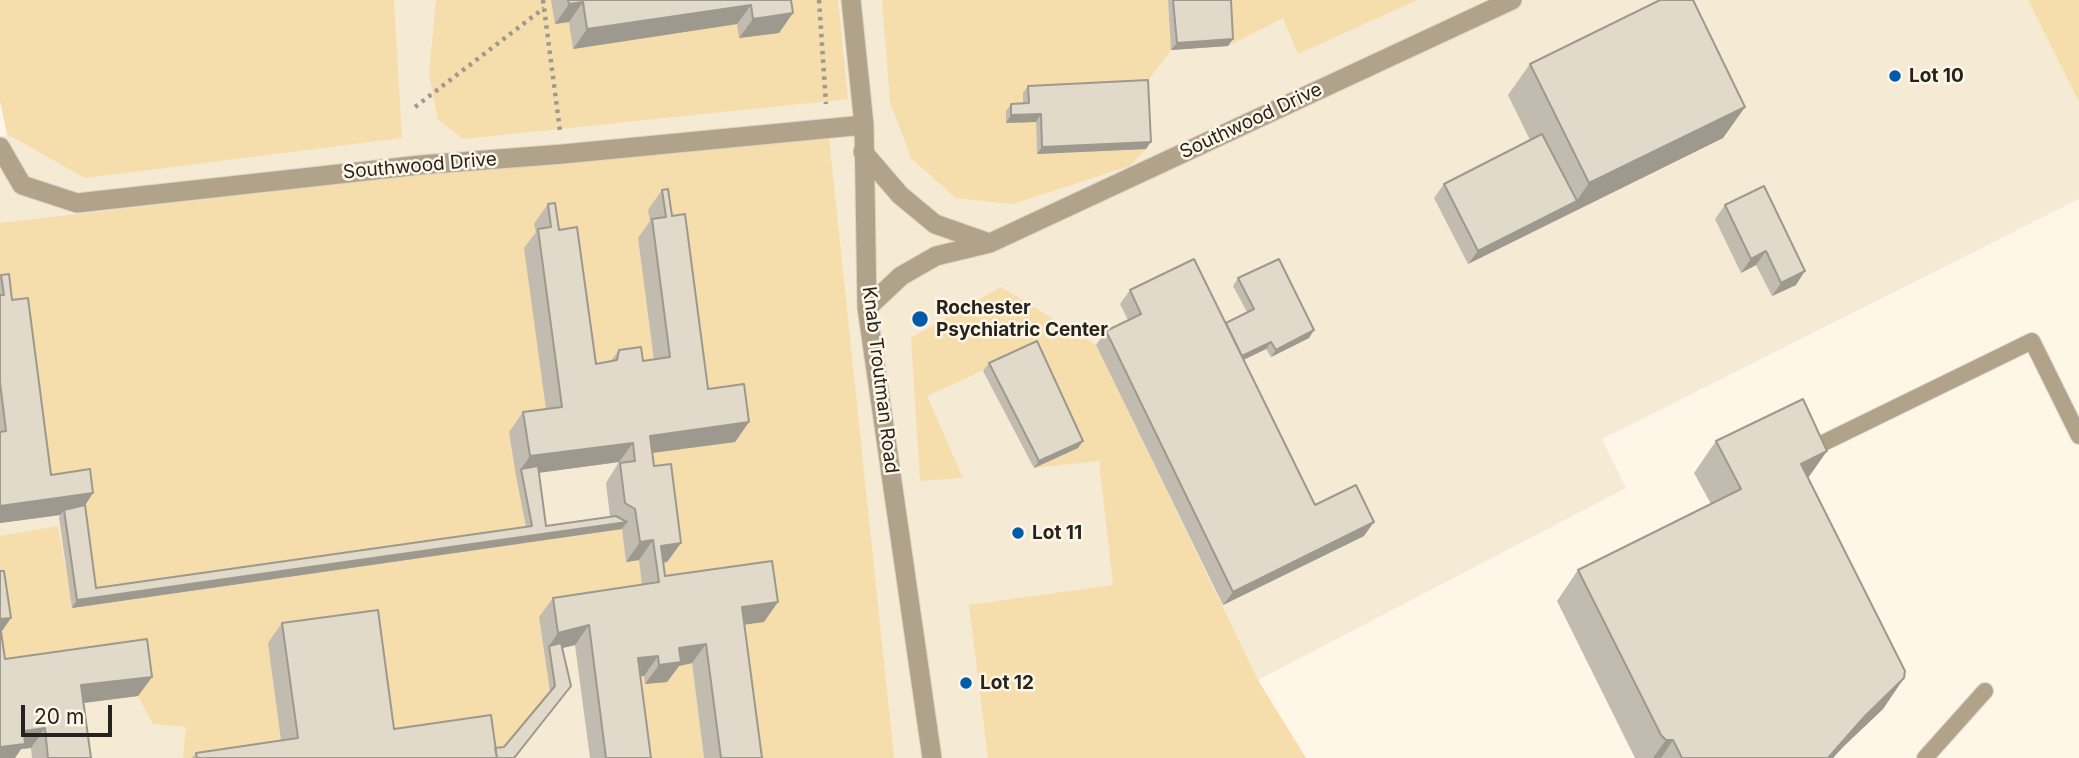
<!DOCTYPE html>
<html>
<head>
<meta charset="utf-8">
<style>
	body { margin:0 }
	#map { position:relative; width:2079px; height:758px; overflow:hidden; background:#fef6e7; font-family:Inter,sans-serif }
	canvas { display:block }
	.scale { position:absolute; left:21px; top:705px; width:91px; height:32px; box-sizing:border-box; border:4px solid #26231e; border-top:0; padding-left:9px; font-size:21px; line-height:24px; white-space:nowrap; color:#26231e; -webkit-text-stroke:5px #fef6e7; paint-order:stroke }
</style>
</head>
<body>
<div id="map">
<canvas width="2079" height="758"></canvas>
<div class="scale">20 m</div>
</div>
<script>
const g = document.querySelector('canvas').getContext('2d');
g.lineJoin = 'round';
function fill(path, color) {
  g.fillStyle = color;
  g.fill(path, 'evenodd');
}
function shape(rows) {
  const path = new Path2D();
  for (const r of rows) {
    path.moveTo(r[0], r[1]);
    for (let i = 2; i < r.length; i += 2) path.lineTo(r[i], r[i + 1]);
  }
  return path;
}
function strokePath(path, color, width, dash) {
  g.strokeStyle = color;
  g.lineWidth = width;
  g.lineCap = dash ? 'butt' : 'round';
  g.setLineDash(dash || []);
  g.stroke(path);
}
function label(font, color, halo, rows, align = 'center') {
  g.font = font + ' Inter,sans-serif';
  g.lineWidth = 5;
  g.setLineDash([]);
  g.textBaseline = 'middle';
  g.strokeStyle = halo;
  g.fillStyle = color;
  for (const [text, x, y, turn = 0] of rows) {
    g.save();
    g.translate(x, y);
    g.rotate((+turn || 0) * Math.PI / 180);
    g.textAlign = isNaN(turn) ? turn : align;
    if (halo) g.strokeText(text, 0, 0);
    g.fillText(text, 0, 0);
    g.restore();
  }
}
const built = shape([
	[0,0,2028,0,2079,102,2079,199,1602,439,1626,488,1258,680,1094,758,0,758,0,138,7,134,0,101]
]);
const green = shape([
	[0,0,394,0,402,138,85,178,7,134,0,101],
	[436,0,551,0,555,23,569,22,574,49,774,0,838,0,848,99,463,139,438,120,429,73],
	[882,0,1168,0,1171,50,1143,87,1023,93,1024,110,1036,122,1037,154,1146,149,1130,166,1013,204,956,198,911,158,890,102],
	[1225,0,1417,0,1298,54,1283,18,1228,46],
	[2028,0,2079,0,2079,102],
	[828,128,894,758,745,758,728,627,651,596,647,565,667,562,636,455,695,409,652,236,638,239,657,377,603,380,538,247,548,426,509,432,527,533,91,595,76,489,37,495,0,320,0,223],
	[1001,287,1096,345,1258,680,1306,758,988,758,969,605,1113,585,1099,461,1034,468,1032,348,927,396,963,478,920,481,911,338],
	[58,526,73,608,622,529,626,561,639,560,645,602,539,617,550,693,499,754,183,758,186,727,153,724,138,696,133,659,0,678,0,536],
	[692,663,704,758,634,758,624,678,644,676,666,668]
]);
const path = shape([
	[543,0,560,131],
	[819,0,826,104],
	[415,107,544,8]
]);
const service = shape([
	[1813,448,2032,341,2079,436],
	[1925,758,1985,691]
]);
const minor = shape([
	[851,0,864,125,867,308,932,758],
	[0,147,22,185,77,203,420,165,563,154,864,125],
	[863,152,900,195,935,224,989,243],
	[867,308,901,276,936,256,990,243,1512,0]
]);
const wall = shape([
	[551,0,791,0,779,33,739,38,737,24,573,49,569,22,555,24],
	[1168,0,1231,0,1228,46,1171,50],
	[1530,64,1745,107,1723,138,1468,264,1434,198,1444,184,1530,140,1508,95],
	[1028,86,1146,149,1037,154,1036,122,1006,123,1006,111,1011,104,1023,103,1023,93],
	[662,190,672,216,708,389,749,422,735,442,652,453,654,466,681,543,667,562,663,563,665,576,764,622,744,624,762,758,704,758,692,663,679,666,667,682,645,684,644,676,640,676,651,758,590,758,575,645,563,648,571,686,515,758,192,758,196,753,281,740,268,643,282,623,394,729,495,748,504,747,550,692,539,617,553,598,642,585,639,560,626,562,622,529,72,608,59,518,60,515,0,523,0,277,1,275,12,300,51,475,85,505,96,588,526,527,516,476,509,432,523,412,546,409,524,248,536,232,534,224,548,204,559,230,596,364,611,361,619,350,643,361,654,360,638,238,650,221,648,210],
	[619,462,606,483,610,517,546,526,538,473],
	[1725,205,1796,285,1772,296,1756,265,1741,273,1715,219],
	[1238,278,1314,330,1309,338,1271,357,1266,349,1244,360,1315,505,1364,536,1223,605,1096,345,1106,331,1128,320,1120,304,1130,290,1226,323,1247,312,1233,286],
	[989,363,1078,448,1034,468,983,371],
	[1716,441,1827,451,1808,478,1904,678,1883,709,1843,747,1833,758,1635,758,1557,601,1578,570,1711,504,1694,473],
	[1,632,5,659,152,677,138,696,84,703,91,758,32,758,31,748,21,749,15,758]
]);
const shadedWall = shape([
	[583,2,569,22,555,24,569,4],
	[751,5,737,24,573,49,587,29],
	[793,13,779,33,739,38,753,19],
	[1233,39,1228,46,1171,50,1177,43],
	[1745,107,1723,138,1567,215,1589,183],
	[1041,114,1036,122,1006,123,1011,115],
	[1151,142,1146,149,1037,154,1042,147],
	[1577,201,1567,215,1468,264,1478,251],
	[1766,251,1756,265,1741,273,1751,259],
	[1805,271,1796,285,1772,296,1781,283],
	[1314,330,1309,338,1271,357,1276,350],
	[1271,342,1266,349,1230,366,1236,359],
	[749,422,735,442,636,455,650,436],
	[1083,441,1078,448,1034,468,1039,461],
	[633,443,619,462,522,475,521,469,516,476,530,456],
	[1827,451,1805,482,1801,464],
	[93,493,80,513,64,510,60,515,0,523,0,506],
	[627,522,622,529,72,608,77,600],
	[1374,522,1364,536,1223,605,1233,592],
	[653,540,639,560,626,562,640,542],
	[681,543,667,562,656,564,661,546],
	[778,602,764,622,728,627,742,607],
	[11,618,0,634,0,619],
	[589,625,575,645,550,651,549,646,558,633],
	[706,644,692,663,679,666,667,682,645,684,659,665,679,648],
	[658,656,644,676,624,678,638,658],
	[152,677,138,696,67,705,81,685],
	[1904,678,1883,709,1843,747,1833,758,1828,758,1865,716],
	[45,728,31,748,21,749,15,758,0,758,0,747,24,731],
	[1666,740,1673,740,1661,758,1653,758]
]);
const building = shape([
	[568,0,791,0,793,13,753,19,751,5,587,29,583,2,569,4,568,0],
	[1173,0,1231,0,1233,39,1177,43,1173,0],
	[1660,0,1693,0,1745,107,1589,183,1530,64,1660,0],
	[1148,80,1151,142,1042,147,1041,114,1011,115,1011,104,1029,103,1028,86,1148,80],
	[1542,134,1577,201,1478,251,1444,184,1542,134],
	[1764,186,1805,271,1781,283,1766,251,1751,259,1725,205,1764,186],
	[668,189,672,216,685,214,708,389,744,384,749,422,650,436,654,466,671,464,681,543,661,546,665,576,772,561,778,602,742,607,762,758,721,758,706,644,679,648,681,662,659,665,658,656,638,658,651,758,606,758,589,625,558,633,553,598,659,582,653,540,640,542,635,509,625,503,620,463,635,461,633,443,530,456,523,412,562,407,538,229,551,227,548,204,555,203,559,230,577,227,596,364,617,360,619,350,641,347,643,361,670,357,652,219,666,217,662,190,668,189],
	[1194,259,1315,505,1356,485,1374,522,1233,592,1106,331,1141,314,1130,290,1194,259],
	[1279,259,1314,330,1276,350,1271,342,1242,356,1226,323,1254,309,1238,278,1279,259],
	[9,274,12,300,28,298,51,475,90,469,93,493,0,506,0,432,6,431,0,382,0,295,4,295,1,275,9,274],
	[1037,341,1083,441,1039,461,989,363,1037,341],
	[1803,399,1827,451,1801,464,1905,671,1904,678,1865,716,1828,758,1682,758,1673,740,1666,740,1661,735,1578,570,1741,489,1716,441,1803,399],
	[538,466,546,526,616,516,627,522,77,600,64,510,85,505,96,588,532,526,521,469,538,466],
	[0,571,4,571,11,618,0,619,0,571],
	[378,610,394,729,491,715,497,758,197,758,196,753,298,738,282,623,378,610],
	[0,625,5,659,147,639,152,677,81,685,91,758,48,758,45,728,24,731,25,744,0,747,0,625],
	[561,643,571,686,514,758,497,758,495,748,504,747,555,686,549,646,561,643]
]);
const markers = [
	[1895,76,7,"#005ba8"],
	[920,319,9,"#005ba8"],
	[1018,533,7,"#005ba8"],
	[966,683,7,"#005ba8"]
];
const poiNames = [
	["Lot 10",1909,76],
	["Rochester",936,308],
	["Psychiatric Center",936,330],
	["Lot 11",1032,533],
	["Lot 12",980,683]
];
const streetNames = [
	["Southwood Drive",1251,121,-25],
	["Southwood Drive",420,166,-5],
	["Knab Troutman Road",880,380,83]
];
fill(built, '#f5ead4');
fill(green, '#f6ddac');
strokePath(service, '#dbd4c7', 18);
strokePath(minor, '#dbd4c7', 21);
strokePath(path, '#9f998f', 4.5, [3.5, 5]);
strokePath(service, '#b1a38a', 16);
strokePath(minor, '#b1a38a', 19);
fill(wall, '#c2bbaf');
fill(shadedWall, '#9e998e');
fill(building, '#e1dacb');
strokePath(building, '#9e998e', 2);
for (const [x, y, r, color] of markers) {
  const dot = new Path2D();
  dot.arc(x, y, r, 0, 2 * Math.PI);
  g.fillStyle = color;
  g.fill(dot);
  strokePath(dot, '#fef6e7', 2.5);
}
label('bold 19px', '#26231e', '#fef6e7', poiNames, 'left');
label('19px', '#26231e', '#fef6e7', streetNames);
</script>
</body>
</html>
